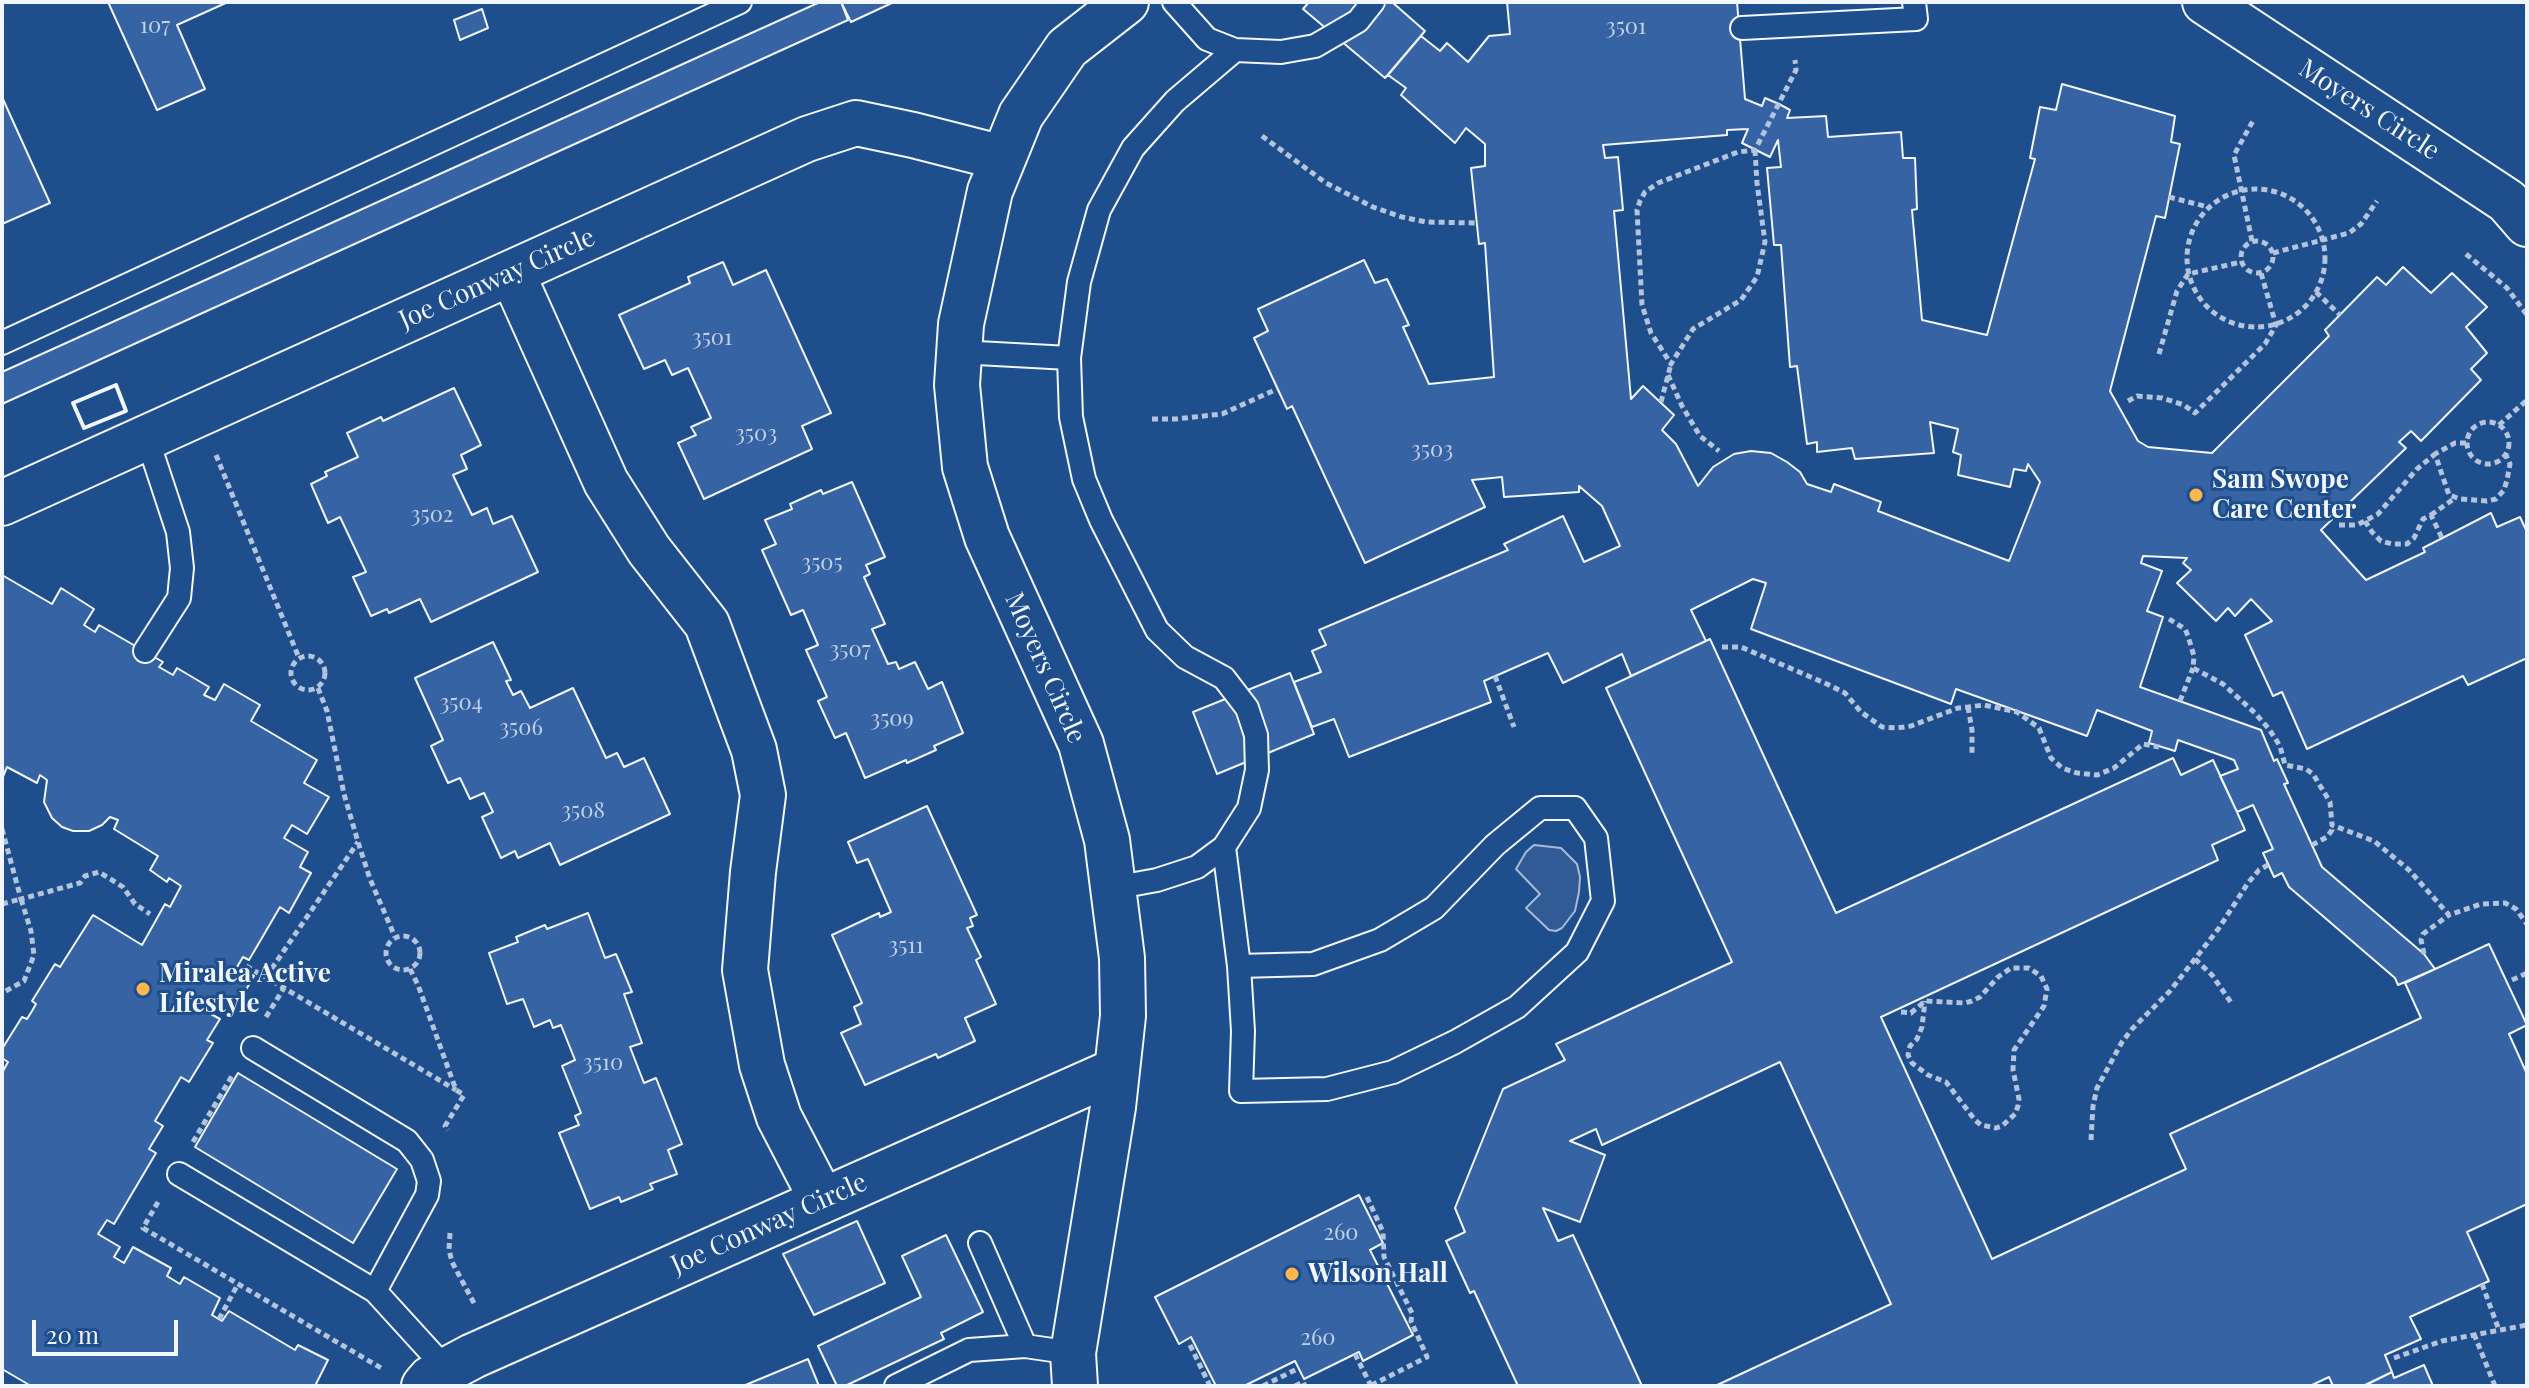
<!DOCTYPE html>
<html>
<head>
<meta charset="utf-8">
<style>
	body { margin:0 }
	#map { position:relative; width:2529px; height:1388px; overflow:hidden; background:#1f4e8c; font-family:"Playfair Display",serif }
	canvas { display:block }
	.frame { position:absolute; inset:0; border:4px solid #f2f6ff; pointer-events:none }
	.scale { position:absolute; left:32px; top:1320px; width:146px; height:36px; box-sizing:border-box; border:4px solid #f2f6ff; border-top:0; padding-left:10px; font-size:24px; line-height:28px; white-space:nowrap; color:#f2f6ff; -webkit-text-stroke:6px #1f4e8c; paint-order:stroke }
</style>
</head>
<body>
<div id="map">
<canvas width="2529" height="1388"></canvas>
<div class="frame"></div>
<div class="scale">20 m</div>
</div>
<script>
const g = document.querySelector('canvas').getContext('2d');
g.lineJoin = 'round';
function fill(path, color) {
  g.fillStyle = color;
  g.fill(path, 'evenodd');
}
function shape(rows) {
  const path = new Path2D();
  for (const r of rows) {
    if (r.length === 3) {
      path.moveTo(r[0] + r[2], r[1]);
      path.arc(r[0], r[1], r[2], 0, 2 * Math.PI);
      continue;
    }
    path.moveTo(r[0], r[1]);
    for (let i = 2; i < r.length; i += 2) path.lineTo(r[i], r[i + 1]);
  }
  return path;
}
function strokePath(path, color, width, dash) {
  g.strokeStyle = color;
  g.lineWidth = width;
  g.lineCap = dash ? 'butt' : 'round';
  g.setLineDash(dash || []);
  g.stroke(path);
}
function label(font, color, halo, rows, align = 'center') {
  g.font = font + ' "Playfair Display",serif';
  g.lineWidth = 6;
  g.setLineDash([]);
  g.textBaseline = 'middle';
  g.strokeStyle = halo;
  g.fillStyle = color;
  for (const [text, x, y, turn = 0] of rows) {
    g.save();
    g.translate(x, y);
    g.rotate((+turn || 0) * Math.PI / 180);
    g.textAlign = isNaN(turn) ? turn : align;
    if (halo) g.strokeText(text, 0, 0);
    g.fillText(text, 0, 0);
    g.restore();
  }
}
const green = shape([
	[1534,845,1561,848,1577,864,1580,877,1579,892,1575,911,1562,928,1556,931,1549,930,1526,908,1540,894,1516,869,1526,852,1534,845]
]);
const building = shape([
	[108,2,228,2,177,25,205,89,157,110,108,2],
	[820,2,841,2,848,20,2,404,2,372,820,2],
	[841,2,894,2,851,22,841,2],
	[1309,2,1392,2,1425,31,1385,78,1303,9,1309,2],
	[1507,2,1737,2,1745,99,1762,106,1765,98,1779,104,1790,110,1787,118,1826,116,1828,137,1901,132,1903,158,1915,158,1917,209,1912,210,1922,320,1987,335,2035,159,2030,158,2040,107,2056,110,2062,84,2175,116,2171,142,2180,144,2165,218,2156,216,2110,391,2138,441,2148,447,2212,453,2329,336,2325,330,2377,277,2386,285,2403,267,2431,293,2452,273,2487,307,2466,327,2487,353,2471,369,2481,380,2421,441,2411,431,2399,442,2406,448,2321,530,2366,580,2425,552,2423,548,2491,513,2497,527,2520,517,2527,532,2527,658,2468,685,2463,676,2307,749,2282,692,2273,696,2245,635,2272,621,2251,599,2235,616,2228,608,2216,621,2177,583,2191,570,2183,563,2187,558,2143,556,2141,563,2162,571,2147,611,2163,617,2140,687,2261,730,2274,761,2277,759,2288,783,2284,784,2322,867,2424,954,2435,969,2398,985,2395,978,2289,887,2282,873,2274,877,2263,853,2273,849,2253,805,2237,812,2220,776,2238,769,2234,760,2178,740,2175,751,2149,743,2152,731,2097,710,2087,736,1956,689,1951,704,1751,629,1766,583,1753,579,1691,610,1706,641,1631,676,1622,654,1563,683,1548,653,1484,681,1491,702,1349,757,1334,719,1312,727,1294,682,1321,672,1312,651,1326,645,1319,630,1508,550,1504,544,1563,516,1584,562,1620,546,1602,506,1579,486,1579,492,1504,497,1502,477,1472,480,1485,507,1365,563,1292,406,1287,409,1254,338,1268,331,1258,309,1364,260,1375,283,1387,279,1409,325,1403,327,1429,384,1494,377,1485,243,1479,244,1471,168,1485,166,1485,144,1466,128,1455,143,1401,95,1406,88,1388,75,1421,36,1440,51,1447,43,1468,62,1489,36,1510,34,1507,2],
	[1748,129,1742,143,1770,157,1778,140,1781,167,1767,168,1774,245,1781,245,1790,367,1797,366,1807,444,1817,442,1817,452,1852,448,1855,459,1934,453,1930,422,1958,429,1953,452,1961,455,1958,475,2010,487,2014,469,2026,471,2028,464,2040,482,2009,561,1878,511,1881,502,1834,484,1831,492,1807,484,1800,472,1787,462,1771,453,1751,451,1734,454,1713,467,1698,486,1676,444,1662,430,1674,415,1643,386,1631,399,1614,211,1623,210,1618,157,1605,158,1603,145,1727,135,1727,130,1748,129],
	[482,9,488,28,460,40,454,20,482,9],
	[2,97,50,203,2,224,2,97],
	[723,262,733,285,766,270,831,413,802,426,812,449,704,499,678,443,696,435,691,427,711,418,688,368,672,375,665,360,644,369,619,315,690,283,688,277,723,262],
	[454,388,481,445,461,455,467,469,453,475,472,515,487,508,493,524,512,516,538,572,431,622,420,599,389,613,387,609,371,616,353,577,366,572,340,517,328,523,311,484,327,476,325,472,358,457,347,433,381,417,383,421,454,388],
	[852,482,885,557,866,565,870,574,864,577,885,624,872,629,888,664,896,662,899,669,915,662,928,689,942,682,963,733,934,746,936,750,907,763,906,760,865,778,846,733,835,738,818,701,827,697,806,650,818,645,803,610,791,615,762,550,776,544,765,520,792,509,790,504,821,490,823,494,852,482],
	[2,575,52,604,61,588,94,609,84,625,95,632,99,625,163,662,159,667,173,675,177,668,209,687,204,695,215,700,224,684,260,705,251,721,317,760,304,783,329,797,307,834,292,825,284,838,308,852,300,867,311,873,289,913,280,907,249,960,243,957,237,967,254,976,233,1012,215,1002,209,1013,220,1019,207,1040,213,1043,189,1082,181,1077,155,1121,163,1126,149,1149,156,1153,114,1224,107,1220,98,1234,120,1247,114,1257,124,1263,133,1247,171,1268,167,1276,180,1284,184,1277,220,1298,212,1315,222,1321,229,1311,295,1350,298,1345,328,1360,315,1386,31,1386,2,1369,2,1073,8,1062,2,1058,2,1049,22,1017,27,1019,32,1011,36,1004,32,1001,55,964,60,967,93,915,142,945,165,904,170,907,181,886,169,878,167,882,150,870,158,856,114,829,118,820,110,817,102,825,89,831,73,831,62,827,52,818,44,802,47,780,40,775,37,783,7,767,2,779,2,575],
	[1710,639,1836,913,2173,758,2181,775,2213,760,2237,812,2245,830,2212,845,2218,860,1881,1017,1992,1259,2186,1169,2170,1134,2421,1018,2405,983,2489,944,2527,1025,2509,1034,2527,1074,2527,1204,2467,1232,2489,1281,2410,1317,2421,1339,2385,1355,2392,1372,2363,1386,2333,1386,2329,1377,2310,1386,1715,1386,1891,1304,1780,1062,1602,1145,1596,1129,1570,1141,1605,1155,1580,1222,1543,1208,1558,1241,1573,1235,1642,1386,1518,1386,1474,1291,1470,1293,1446,1241,1465,1232,1455,1208,1503,1089,1565,1060,1556,1044,1732,962,1606,688,1710,639],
	[493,642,511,680,506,681,513,695,521,691,530,708,573,688,606,758,617,753,624,767,644,758,670,814,560,865,550,843,518,858,515,851,501,858,482,817,493,812,484,793,470,799,460,778,448,783,431,746,443,740,415,678,493,642],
	[1290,673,1314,734,1217,774,1193,712,1290,673],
	[927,806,977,915,970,918,973,926,967,928,981,957,976,960,996,1004,965,1018,975,1041,938,1058,936,1054,865,1085,841,1033,861,1024,854,1007,862,1003,832,935,879,913,880,917,891,912,868,859,857,863,848,842,927,806],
	[588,913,605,958,616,954,632,992,624,994,642,1043,630,1047,644,1083,656,1078,682,1144,668,1150,677,1174,650,1184,653,1189,621,1202,619,1197,590,1209,559,1133,579,1125,575,1116,581,1113,562,1066,575,1060,561,1025,553,1028,550,1020,534,1027,523,999,507,1004,489,953,518,942,516,937,545,925,547,929,588,913],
	[238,1073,397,1169,353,1243,195,1147,238,1073],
	[1359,1195,1383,1243,1370,1250,1413,1335,1363,1361,1359,1352,1304,1379,1295,1361,1244,1386,1216,1386,1191,1337,1179,1344,1155,1297,1359,1195],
	[857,1221,885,1283,814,1315,783,1254,857,1221],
	[946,1235,983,1312,941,1333,944,1339,845,1386,837,1386,818,1346,921,1297,902,1256,946,1235],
	[808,1359,819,1386,743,1386,808,1359],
	[2424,1365,2433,1386,2364,1386,2392,1372,2394,1378,2424,1365]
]);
const path = shape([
	[1262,136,1326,183,1373,207,1402,217,1426,222,1477,223],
	[1755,150,1757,183,1765,242,1757,277,1741,300,1693,329,1671,364,1651,333,1642,305,1637,210,1640,201,1645,192,1658,183,1738,152,1755,150,1796,70,1795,60],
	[2256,258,69],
	[2169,197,2208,207],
	[2257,257,16],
	[2252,241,2234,155,2254,119],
	[2273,253,2349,233,2361,224,2377,201],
	[2466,254,2507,288,2527,315],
	[2316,292,2340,315],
	[2159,354,2177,291,2188,274,2241,262],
	[1668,375,1682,406,1700,436,1719,451],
	[2128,401,2137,396,2162,398,2184,405,2195,413,2265,344,2276,325,2261,273],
	[1661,402,1671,364],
	[1152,419,1176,419,1222,414,1277,389],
	[2488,443,21],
	[2499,425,2527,400],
	[2466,443,2455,443,2435,454,2449,495,2460,499,2487,501,2496,499,2504,490,2507,480,2510,464,2506,455],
	[216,455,299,658],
	[2431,515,2455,498],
	[2365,521,2372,532,2381,541,2392,544,2407,544,2414,538,2423,519,2431,515,2442,538],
	[2339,525,2357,525,2378,514,2417,469,2435,454],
	[2169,619,2185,629,2188,636,2194,656,2193,668,2223,684,2255,713,2269,729,2280,746,2285,765,2306,769,2313,774,2330,802,2332,825,2374,841,2409,870,2449,915,2481,904,2505,903,2516,909,2527,924],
	[1722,647,1741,647,1827,684,1845,693,1861,712,1882,727,1897,728,1911,726,1958,708,1968,707,1984,705,2017,712,2039,728,2051,758,2062,768,2077,773,2097,775,2114,768,2143,744,2159,747],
	[308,673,17],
	[1495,676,1514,727],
	[318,688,327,711,344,794,358,842,370,879,395,937],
	[2180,701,2193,668],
	[1968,707,1972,730,1972,754],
	[2,829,21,899,80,883,85,876,99,872,123,887,135,904,150,914],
	[2312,845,2327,837,2332,830,2332,825],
	[2,904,21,899,31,931,34,955,24,981,2,993],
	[403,953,17],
	[2424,954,2421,940,2423,934,2449,915],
	[2195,959,2212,975,2232,1004],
	[246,966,284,988],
	[410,969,418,985,456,1090,464,1095,445,1126,448,1130],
	[266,977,358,842],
	[2512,980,2527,973],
	[1901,1012,1911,1013,1925,1001,1965,1003,1972,1001,1980,997,1998,977,2011,968,2029,968,2041,976,2047,989,2044,1006,2014,1050,2013,1070,2019,1099,2018,1106,2015,1114,2002,1126,1996,1128,1981,1125,1975,1120,1946,1082,1928,1075,1912,1063,1908,1055,1910,1046,1917,1039,1922,1027,1925,1001],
	[266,1017,284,988,456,1090],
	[2091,1140,2093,1106,2097,1088,2122,1042,2132,1029,2170,991,2219,928,2248,883,2259,870,2268,865],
	[193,1142,233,1074],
	[1367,1197,1383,1232,1384,1257,1412,1313,1411,1321,1427,1357,1370,1386],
	[158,1202,143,1228,381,1368],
	[450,1233,449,1250,452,1262,475,1305],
	[2482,1284,2499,1330],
	[219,1319,238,1284],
	[2474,1334,2495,1386],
	[1190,1345,1210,1386],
	[1355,1354,1371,1386],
	[2394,1358,2442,1341,2527,1325],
	[1263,1386,1299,1368],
	[1295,1386,1303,1382,1305,1386]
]);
const lane = shape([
	[1174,2,1207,39,1235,50,1281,52,1315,46,1358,21,1373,2],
	[1742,28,1916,19,1914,2],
	[2,343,740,2],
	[959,352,1069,358],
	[145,651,179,598,182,568,178,532,147,438],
	[1224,847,1239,966,1243,1031,1241,1091,1327,1089,1393,1072,1455,1042,1517,1007,1577,952,1603,901,1596,838,1575,808,1540,808,1495,845,1434,908,1380,940,1313,964,1239,966],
	[1113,888,1157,880,1197,867,1224,847,1249,808,1257,770,1256,735,1247,708,1224,678,1185,657,1157,630,1101,520,1084,479,1071,417,1069,358,1079,282,1099,210,1133,148,1175,101,1235,50],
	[179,1174,375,1291,427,1195,429,1181,422,1160,407,1141,253,1048],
	[980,1243,1025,1346,1073,1353],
	[375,1291,447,1370],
	[896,1386,969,1350,1025,1346]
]);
const street = shape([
	[2205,2,2507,201,2527,224],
	[512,273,606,482,649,550,707,624,754,750,763,795,753,872,745,970,762,1065,779,1117,822,1200],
	[2,503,807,139,856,123,913,135,1003,158],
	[424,1386,430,1379,473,1356,1117,1070],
	[1075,1386,1073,1353,1113,1107,1123,1016,1122,958,1107,840,1081,744,987,537,965,467,957,385,961,324,990,191,1021,115,1067,48,1126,2]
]);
const wall = shape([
	[116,385,126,411,84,428,73,403,116,385]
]);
const markers = [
	[2196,495,8,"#ffb74d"],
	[143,989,8,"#ffb74d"],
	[1292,1274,8,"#ffb74d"]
];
const numberNames = [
	["107",155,26],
	["3501",1626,27],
	["3501",712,338],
	["3503",756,434],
	["3503",1432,450],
	["3502",432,515],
	["3505",822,563],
	["3507",850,650],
	["3504",461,703],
	["3509",892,719],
	["3506",521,728],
	["3508",583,811],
	["3511",906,946],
	["3510",603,1063],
	["260",1341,1233],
	["260",1318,1338]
];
const streetNames = [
	["Moyers Circle",2369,110,33],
	["Joe Conway Circle",497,279,-24],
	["Moyers Circle",1045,668,66],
	["Joe Conway Circle",769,1224,-24]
];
const poiNames = [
	["Sam Swope",2212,480],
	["Care Center",2212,510],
	["Miralea Active",159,974],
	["Lifestyle",159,1004],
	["Wilson Hall",1308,1274]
];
fill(green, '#305b95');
strokePath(green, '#a8bbd7', 2);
fill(building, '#3563a3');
strokePath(building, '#f2f6ff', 2);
strokePath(lane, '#f2f6ff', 26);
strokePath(street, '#f2f6ff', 48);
strokePath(path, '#b3c4dc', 5, [6, 4]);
strokePath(lane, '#1f4e8c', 22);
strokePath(street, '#1f4e8c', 44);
strokePath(wall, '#f2f6ff', 4);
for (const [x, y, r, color] of markers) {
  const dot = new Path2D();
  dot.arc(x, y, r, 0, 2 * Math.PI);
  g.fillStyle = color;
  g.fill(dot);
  strokePath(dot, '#1f4e8c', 3);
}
label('22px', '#c3d1e8', null, numberNames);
label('26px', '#f2f6ff', '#1f4e8c', streetNames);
label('bold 26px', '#f2f6ff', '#1f4e8c', poiNames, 'left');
</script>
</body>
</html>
